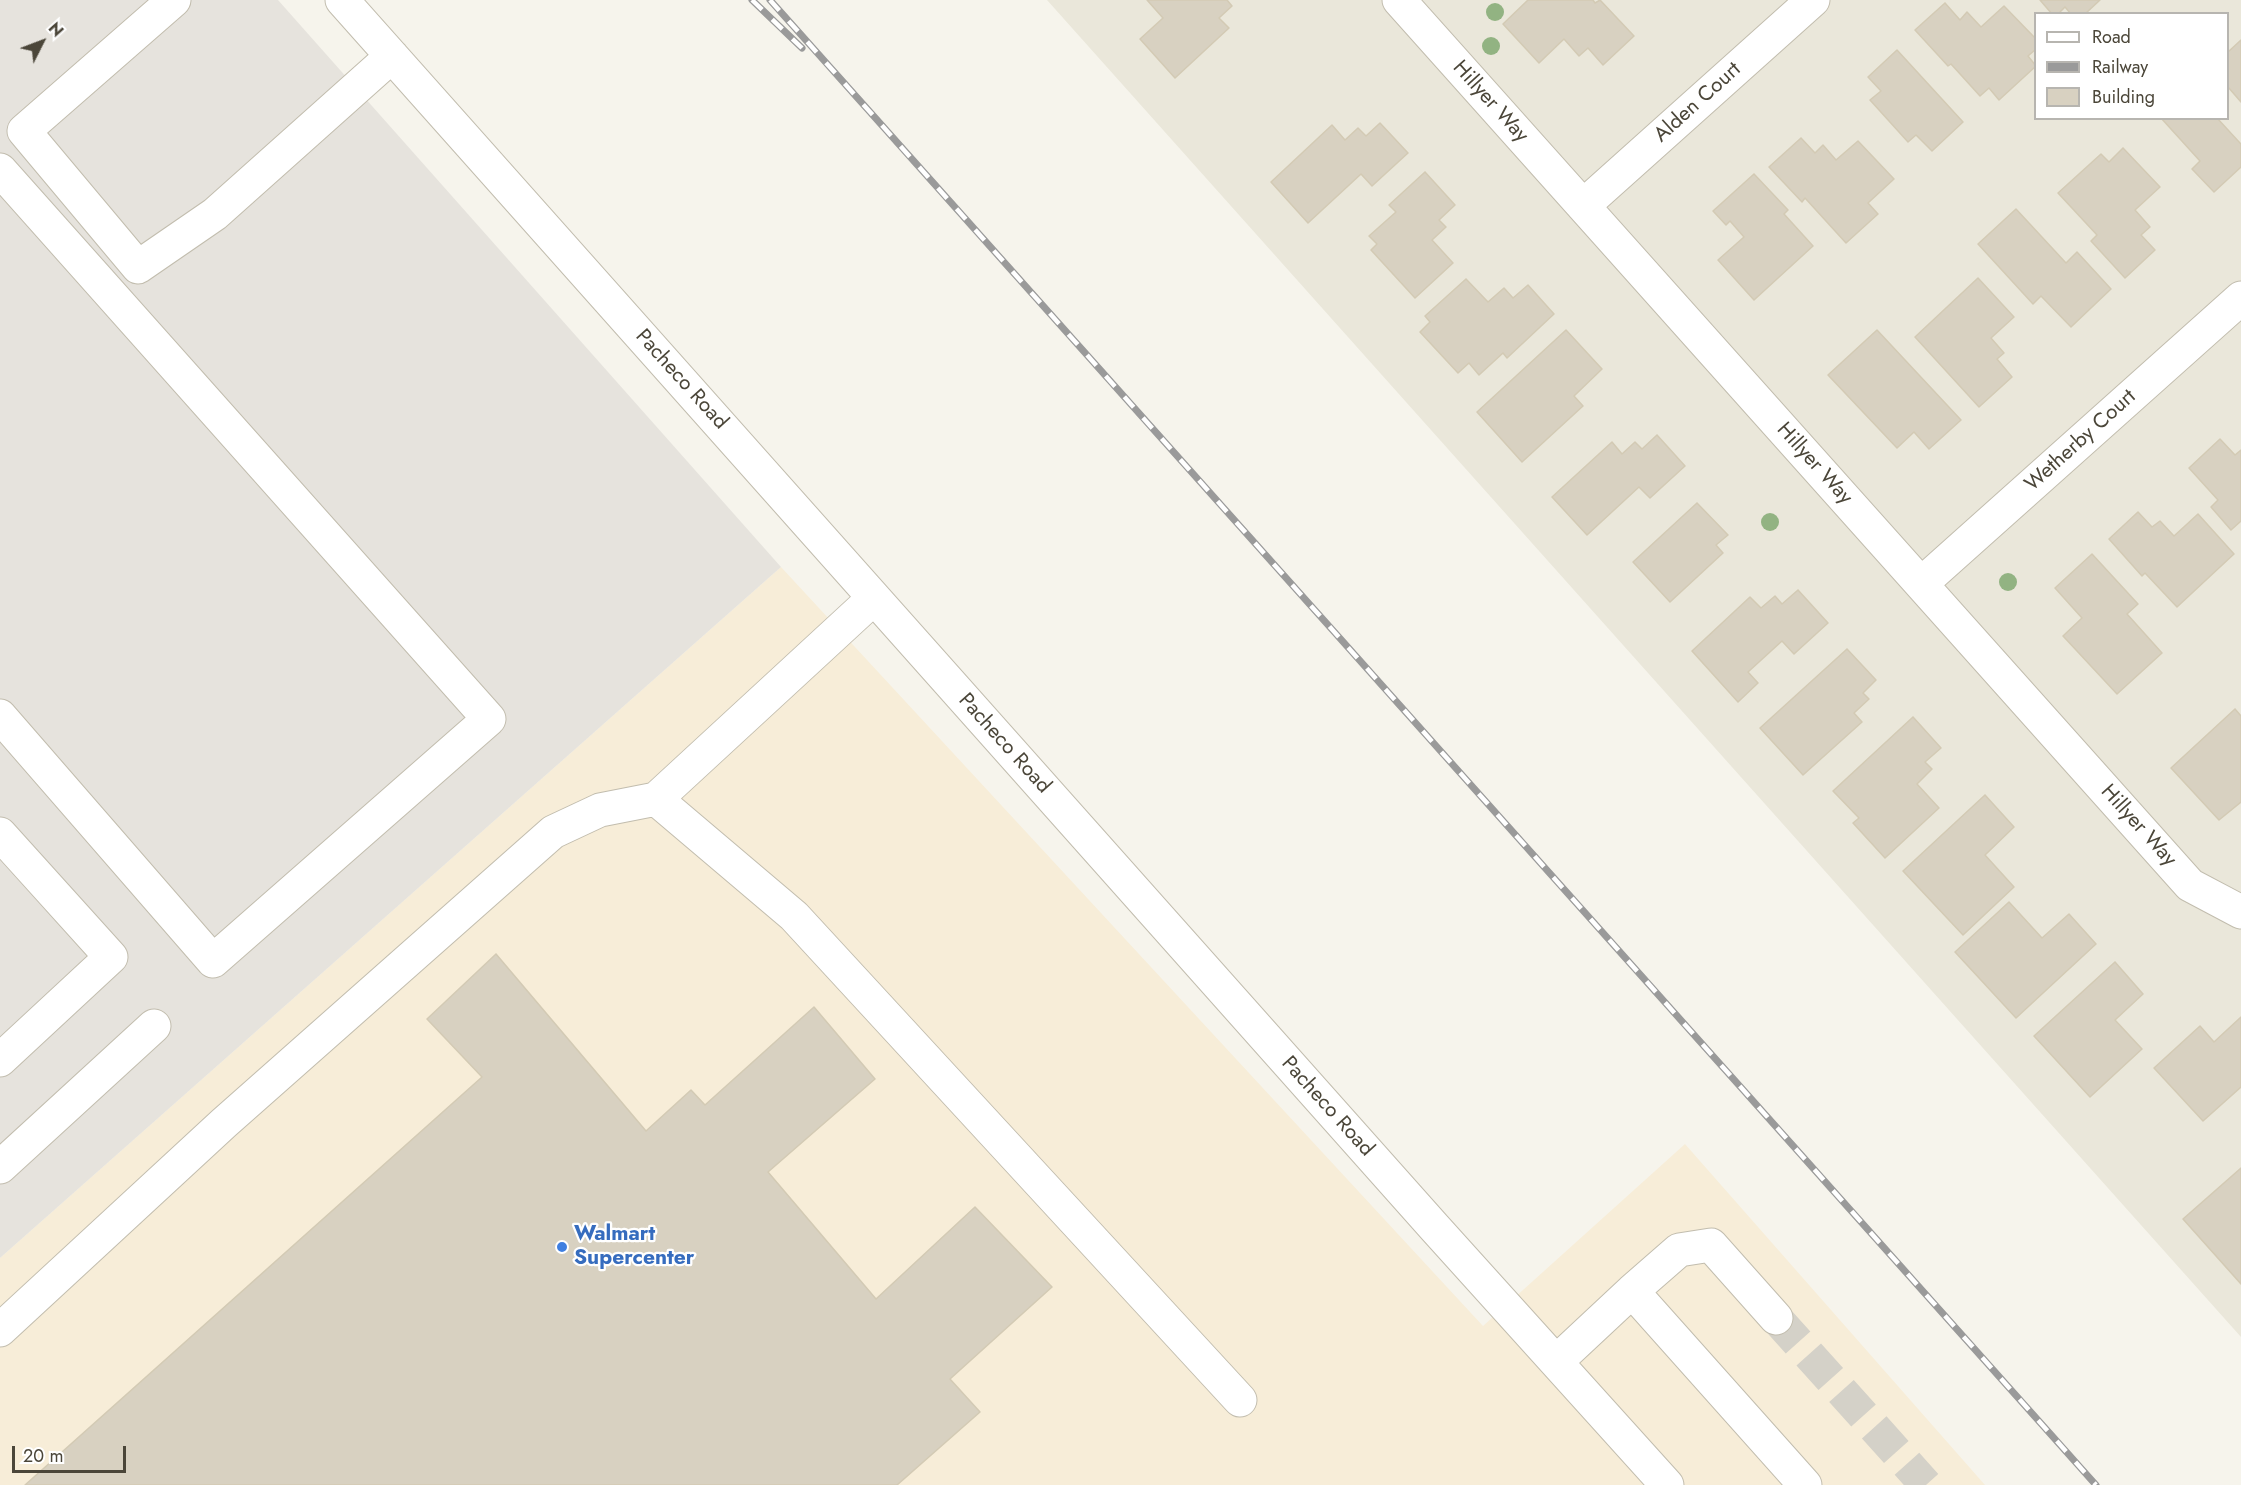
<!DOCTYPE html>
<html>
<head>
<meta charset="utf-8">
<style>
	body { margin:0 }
	#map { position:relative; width:2241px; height:1485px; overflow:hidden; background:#f6f4ec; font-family:Jost,sans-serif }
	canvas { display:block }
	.legend { position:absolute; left:2034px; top:12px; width:195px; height:108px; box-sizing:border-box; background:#fff; border:2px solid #b7b5b0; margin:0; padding:8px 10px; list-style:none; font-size:18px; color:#4b4639 }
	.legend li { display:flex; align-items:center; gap:12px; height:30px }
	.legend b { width:30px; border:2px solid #b7b5b0 }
	.north { position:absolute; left:12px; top:12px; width:60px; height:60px; -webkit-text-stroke:4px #fff; paint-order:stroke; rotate:48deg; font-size:16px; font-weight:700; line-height:24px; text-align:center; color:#4b4639 }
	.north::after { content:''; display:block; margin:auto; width:21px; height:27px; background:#4b4639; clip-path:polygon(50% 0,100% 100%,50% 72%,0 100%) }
	.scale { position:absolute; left:12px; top:1446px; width:114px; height:27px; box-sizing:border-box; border:3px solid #4b4639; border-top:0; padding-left:8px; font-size:18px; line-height:21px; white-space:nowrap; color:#4b4639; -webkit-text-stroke:4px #fff; paint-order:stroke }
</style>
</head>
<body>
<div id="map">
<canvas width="2241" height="1485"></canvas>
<ul class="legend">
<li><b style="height:8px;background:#fff"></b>Road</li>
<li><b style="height:8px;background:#9a9a9a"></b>Railway</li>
<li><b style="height:16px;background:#d8d1c1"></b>Building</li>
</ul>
<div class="north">N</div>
<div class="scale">20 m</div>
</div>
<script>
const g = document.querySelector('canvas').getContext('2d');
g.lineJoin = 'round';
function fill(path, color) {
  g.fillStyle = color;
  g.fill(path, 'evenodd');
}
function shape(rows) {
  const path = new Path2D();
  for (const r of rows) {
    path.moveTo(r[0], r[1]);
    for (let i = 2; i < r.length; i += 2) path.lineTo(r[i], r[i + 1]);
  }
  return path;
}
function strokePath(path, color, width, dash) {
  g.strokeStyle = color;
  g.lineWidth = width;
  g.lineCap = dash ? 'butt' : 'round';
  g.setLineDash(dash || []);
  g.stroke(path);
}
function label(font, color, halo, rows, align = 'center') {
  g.font = font + ' Jost,sans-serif';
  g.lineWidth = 4.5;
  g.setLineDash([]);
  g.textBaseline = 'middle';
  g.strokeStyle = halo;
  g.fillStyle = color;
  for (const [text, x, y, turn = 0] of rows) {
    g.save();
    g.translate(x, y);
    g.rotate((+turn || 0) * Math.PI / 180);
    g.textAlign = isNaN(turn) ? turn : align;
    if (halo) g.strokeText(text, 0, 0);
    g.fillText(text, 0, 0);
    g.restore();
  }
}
const residential = shape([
	[1047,0,2241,0,2241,1337],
	[2036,14,2228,14,2228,118,2036,118]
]);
const commercial = shape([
	[781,567,1483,1326,1685,1144,1985,1485,0,1485,0,1258]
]);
const industrial = shape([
	[0,0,278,0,781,567,0,1258]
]);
const building = shape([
	[1147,0,1227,0,1232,6,1219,18,1229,28,1175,78,1140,39,1163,18,1147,0],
	[1528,0,1593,0,1595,3,1600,0,1634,36,1603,65,1588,48,1579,56,1564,39,1539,63,1503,24,1528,0],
	[2040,0,2100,0,2085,14,2071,14,2065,7,2058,14,2052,14,2040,0],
	[1945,3,1960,20,1967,12,1981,27,2004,6,2036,39,2036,49,2028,56,2036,66,1999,100,1989,88,1980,96,1951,64,1948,66,1915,30,1945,3],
	[2241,40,2241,102,2228,87,2228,52,2241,40],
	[1897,50,1963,122,1932,151,1916,135,1908,142,1870,100,1881,91,1868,77,1897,50],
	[2161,118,2217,118,2241,144,2241,167,2214,192,2192,169,2200,161,2161,118],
	[1380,123,1408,153,1372,186,1361,174,1308,223,1271,182,1332,125,1345,140,1358,128,1366,136,1380,123],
	[1801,138,1815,153,1823,145,1836,160,1858,141,1894,179,1868,203,1878,214,1846,243,1805,198,1802,202,1769,167,1801,138],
	[2123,148,2160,187,2135,210,2150,227,2141,235,2155,250,2125,278,2091,241,2097,235,2058,193,2101,154,2109,162,2123,148],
	[1425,172,1455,205,1439,220,1446,227,1432,240,1453,263,1415,298,1371,250,1377,244,1369,236,1396,212,1389,205,1425,172],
	[1754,174,1788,210,1784,214,1813,246,1754,300,1718,260,1744,237,1730,221,1726,225,1713,211,1754,174],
	[2016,209,2066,263,2077,252,2111,289,2071,327,2041,296,2033,304,1978,244,2016,209],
	[1978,278,2014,317,1991,338,2004,353,1997,359,2012,377,1979,407,1915,337,1978,278],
	[1466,279,1488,302,1504,288,1513,298,1528,285,1554,314,1507,358,1503,353,1479,375,1469,363,1458,373,1420,332,1430,322,1425,316,1466,279],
	[1566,330,1602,369,1574,396,1583,406,1522,462,1477,412,1566,330],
	[1877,330,1961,420,1929,449,1914,432,1897,448,1828,375,1877,330],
	[1657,435,1685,466,1650,498,1639,487,1587,535,1552,497,1612,442,1622,454,1635,442,1642,449,1657,435],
	[2220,439,2235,455,2241,450,2241,521,2231,530,2211,507,2218,500,2189,468,2220,439],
	[1697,503,1728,535,1716,545,1723,553,1670,602,1633,562,1697,503],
	[2138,512,2152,527,2160,521,2174,536,2198,514,2234,554,2177,607,2145,573,2142,576,2109,539,2138,512],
	[2092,554,2138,604,2127,614,2162,653,2117,694,2063,636,2082,618,2055,588,2092,554],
	[1798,590,1828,623,1794,654,1782,641,1748,672,1758,683,1738,702,1692,651,1750,597,1761,608,1775,596,1782,604,1798,590],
	[1847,649,1876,680,1863,693,1869,699,1854,713,1862,722,1803,775,1760,728,1847,649],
	[2235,709,2241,716,2241,802,2219,820,2171,768,2235,709],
	[1913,717,1941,748,1925,762,1932,769,1917,784,1939,808,1885,858,1853,823,1859,818,1833,791,1913,717],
	[1985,795,2014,827,1985,855,2014,887,1963,935,1903,871,1985,795],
	[2009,902,2042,938,2069,914,2096,944,2016,1018,1955,952,2009,902],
	[496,954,646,1131,691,1090,705,1105,814,1007,875,1079,768,1172,876,1299,975,1207,1052,1287,950,1379,980,1412,897,1485,25,1485,482,1077,427,1019,496,954],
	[2115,962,2143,994,2115,1020,2142,1049,2090,1097,2034,1036,2115,962],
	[2241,1017,2241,1087,2203,1121,2154,1068,2200,1026,2214,1042,2241,1017],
	[2241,1168,2241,1284,2183,1219,2241,1168]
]);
const minorTunnel = shape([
	[1776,1318,1926,1485]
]);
const minor = shape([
	[174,0,24,131,138,267,215,214,392,56],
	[342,0,1435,1228,1667,1485],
	[1399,0,2190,885,2241,912],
	[0,170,489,719,213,961,0,716],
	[1583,206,1813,0],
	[1921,584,2241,298],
	[874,598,656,799,794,916,1240,1400],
	[0,834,111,957,0,1060],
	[0,1167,154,1026],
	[1632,1291,1679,1250,1711,1245,1776,1318],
	[0,1330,224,1123,553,832,600,810,656,799],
	[1556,1362,1632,1291,1805,1485]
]);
const rail = shape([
	[752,0,802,48],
	[770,0,2096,1485]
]);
const trees = [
	[1495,12],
	[1491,46],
	[1770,522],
	[2008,582]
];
const markers = [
	[562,1247,6,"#3f7fe0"]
];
const streetNames = [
	["Hillyer Way",1490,102,48],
	["Alden Court",1698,103,-42],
	["Pacheco Road",681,380,48],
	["Wetherby Court",2081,441,-42],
	["Hillyer Way",1814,464,48],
	["Pacheco Road",1004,744,48],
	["Hillyer Way",2138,826,48],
	["Pacheco Road",1327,1107,48]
];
const shopNames = [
	["Walmart",574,1235],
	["Supercenter",574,1259]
];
fill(residential, '#eae7da');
fill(commercial, '#f7edd8');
fill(industrial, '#e6e3dd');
fill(building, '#d8d1c1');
strokePath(building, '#d3cab4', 1.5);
strokePath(minorTunnel, '#d4d1c8', 33, [33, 16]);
strokePath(minor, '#c2bdae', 35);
strokePath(minor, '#fff', 33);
strokePath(rail, '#9a9a9a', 7);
strokePath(rail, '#fff', 4.5, [14]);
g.fillStyle = '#92b382';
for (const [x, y] of trees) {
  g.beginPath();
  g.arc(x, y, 9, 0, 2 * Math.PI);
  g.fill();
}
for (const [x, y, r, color] of markers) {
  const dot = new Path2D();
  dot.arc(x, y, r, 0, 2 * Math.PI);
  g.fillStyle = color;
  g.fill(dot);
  strokePath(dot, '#fff', 2);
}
label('21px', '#4b4639', '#fff', streetNames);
label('bold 21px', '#366cbe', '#fff', shopNames, 'left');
</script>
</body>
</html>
